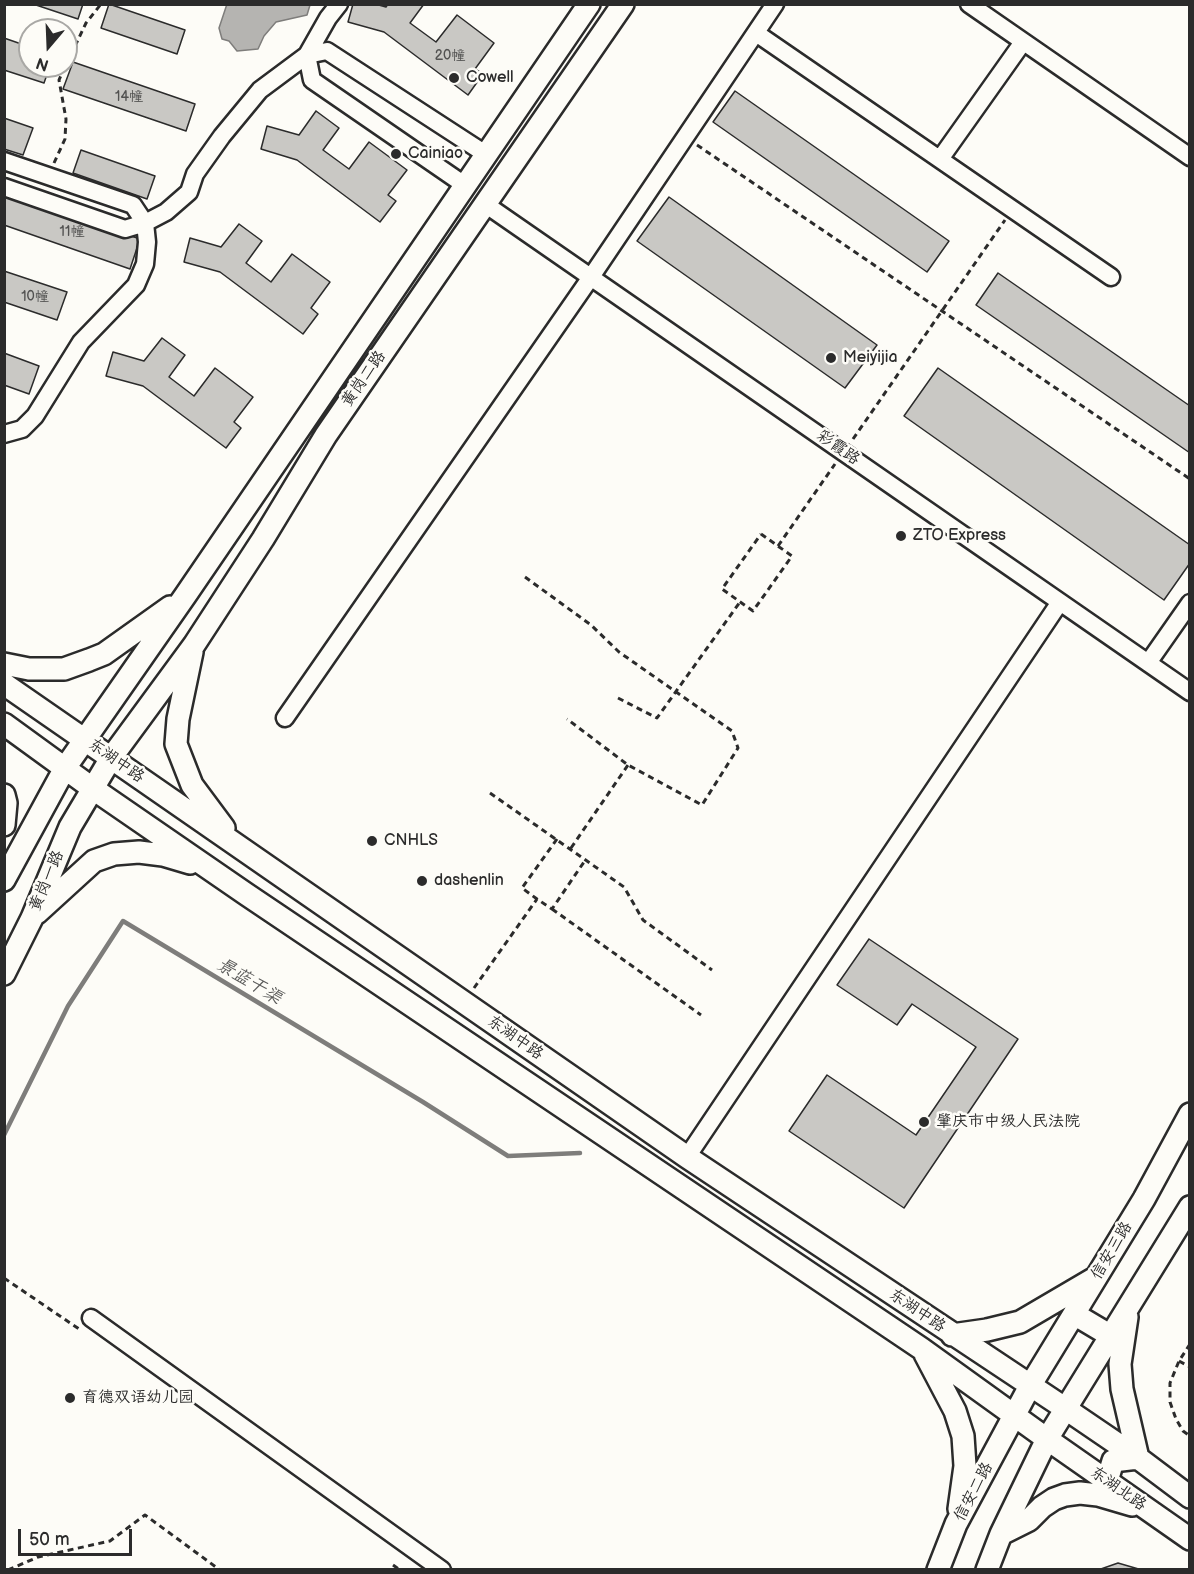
<!DOCTYPE html>
<html>
<head>
<meta charset="utf-8">
<style>
	body { margin:0 }
	#map { position:relative; width:1194px; height:1574px; overflow:hidden; background:#fdfcf7; font-family:"Balsamiq Sans",sans-serif }
	canvas { display:block }
	.frame { position:absolute; inset:0; border:6px solid #2b2b2b; pointer-events:none }
	.north { position:absolute; left:18px; top:18px; width:60px; height:60px; box-sizing:border-box; background:#fdfcf7; border:2px solid #a9a8a5; border-radius:50%; rotate:199deg; font-size:16px; font-weight:700; line-height:24px; text-align:center; color:#2b2b2b }
	.north::after { content:''; display:block; margin:auto; width:21px; height:27px; background:#2b2b2b; clip-path:polygon(50% 0,100% 100%,50% 72%,0 100%) }
	.scale { position:absolute; left:18px; top:1529px; width:114px; height:27px; box-sizing:border-box; border:3px solid #2b2b2b; border-top:0; padding-left:8px; font-size:18px; line-height:21px; white-space:nowrap; color:#2b2b2b; -webkit-text-stroke:4px #fdfcf7; paint-order:stroke }
</style>
</head>
<body>
<div id="map">
<canvas width="1194" height="1574"></canvas>
<div class="frame"></div>
<div class="north">N</div>
<div class="scale">50 m</div>
</div>
<script>
const g = document.querySelector('canvas').getContext('2d');
g.lineJoin = 'round';
function fill(path, color) {
  g.fillStyle = color;
  g.fill(path, 'evenodd');
}
function shape(rows) {
  const path = new Path2D();
  for (const r of rows) {
    path.moveTo(r[0], r[1]);
    for (let i = 2; i < r.length; i += 2) path.lineTo(r[i], r[i + 1]);
  }
  return path;
}
function strokePath(path, color, width, dash) {
  g.strokeStyle = color;
  g.lineWidth = width;
  g.lineCap = dash ? 'butt' : 'round';
  g.setLineDash(dash || []);
  g.stroke(path);
}
function label(font, color, halo, rows, align = 'center') {
  g.font = font + ' "Balsamiq Sans","LXGW WenKai TC",sans-serif';
  g.lineWidth = 5;
  g.setLineDash([]);
  g.textBaseline = 'middle';
  g.strokeStyle = halo;
  g.fillStyle = color;
  for (const [text, x, y, turn = 0] of rows) {
    g.save();
    g.translate(x, y);
    g.rotate((+turn || 0) * Math.PI / 180);
    g.textAlign = isNaN(turn) ? turn : align;
    if (halo) g.strokeText(text, 0, 0);
    g.fillText(text, 0, 0);
    g.restore();
  }
}
const water = shape([
	[227,4,310,4,310,5,307,15,276,22,264,36,258,49,237,51,229,41,222,39,219,28,227,4]
]);
const stream = shape([
	[4,1135,68,1006,123,921,423,1102,508,1156,580,1153]
]);
const building = shape([
	[33,4,83,4,78,19,33,4],
	[109,4,185,30,177,54,101,28,109,4],
	[353,4,375,4,386,7,388,4,424,4,410,23,436,42,457,15,494,43,475,69,483,74,468,95,384,32,348,22,353,4],
	[4,38,30,47,30,66,50,66,44,83,4,70,4,38],
	[73,62,195,104,186,131,63,89,73,62],
	[735,91,949,241,927,272,713,122,735,91],
	[316,111,339,128,323,150,349,169,369,142,407,170,388,195,396,201,380,222,297,160,261,149,267,126,299,135,316,111],
	[4,118,33,128,23,155,4,149,4,118],
	[81,150,155,176,147,199,73,173,81,150],
	[4,192,140,239,130,269,4,225,4,192],
	[669,197,877,345,845,388,637,241,669,197],
	[239,224,262,241,246,263,271,282,292,254,330,282,311,308,318,314,303,334,220,272,184,262,190,238,221,247,239,224],
	[4,271,67,292,57,320,4,302,4,271],
	[998,273,1190,406,1190,453,976,305,998,273],
	[162,338,185,355,169,377,194,396,215,368,253,397,234,422,241,428,226,448,143,386,106,376,113,352,144,361,162,338],
	[4,353,39,366,29,394,4,385,4,353],
	[938,368,1190,545,1190,563,1164,600,904,416,938,368],
	[869,939,1018,1039,904,1208,789,1131,827,1075,916,1135,976,1047,912,1004,897,1025,837,985,869,939],
	[1118,1563,1142,1570,1098,1570,1118,1563]
]);
const path = shape([
	[66,65,86,23,101,4],
	[697,145,1190,479],
	[54,163,65,139,66,119,59,80,65,66],
	[853,439,1005,220],
	[761,534,792,556,753,611,722,589,761,534],
	[778,546,835,464],
	[525,577,591,625,619,652,732,731,738,748,702,805,628,765,567,719],
	[618,698,657,718,740,602],
	[490,793,624,887,643,920,712,970],
	[557,839,522,888,537,899,552,909,586,859],
	[571,848,628,765],
	[552,909,701,1015],
	[474,988,537,899],
	[4,1278,79,1329],
	[1190,1344,1179,1361,1170,1383,1170,1402,1176,1419,1183,1431,1190,1436],
	[1179,1361,1190,1367],
	[393,1565,400,1570],
	[8,1570,38,1557,110,1541,145,1515,220,1570]
]);
const minor = shape([
	[339,4,328,18,307,55,312,80,466,186],
	[969,4,1190,157],
	[756,33,1111,277],
	[940,159,1023,42],
	[4,161,133,205,145,223,125,229,4,187],
	[485,204,1190,692],
	[4,434,22,429,35,416,81,342,136,285,145,264,147,242,145,223,166,212,189,192,195,174,222,136,260,90,307,55,327,51,487,155],
	[1148,663,1190,603],
	[285,718,591,277,775,4],
	[687,1157,1060,602],
	[91,1318,442,1570]
]);
const major = shape([
	[192,652,178,719,176,744,192,785,224,828],
	[4,664,29,669,64,669,89,660,104,654,170,607],
	[4,684,687,1157,1066,1409,1138,1458,1190,1497],
	[4,724,92,788,246,894,922,1349,1047,1439,1190,1539],
	[4,795,6,803,4,825],
	[4,880,65,768,185,596,589,4],
	[37,913,94,861,114,854,139,852,163,855,190,863],
	[4,974,32,918,70,827,111,758,194,645,263,539,326,435,623,4],
	[1074,1314,1111,1336],
	[1127,1317,1120,1364,1122,1389,1138,1458],
	[952,1335,987,1330,1020,1322,1095,1278],
	[925,1354,955,1411,963,1436,965,1466,959,1509],
	[1107,1481,1113,1461,1138,1458],
	[1001,1534,1029,1520,1042,1507,1054,1499,1065,1495,1080,1493,1098,1495,1132,1505],
	[938,1570,956,1524,1030,1386,1144,1199,1190,1114],
	[987,1570,1001,1534,1047,1439,1190,1207]
]);
const markers = [
	[454,78,6,"#2b2b2b"],
	[396,154,6,"#2b2b2b"],
	[831,358,6,"#2b2b2b"],
	[901,536,6,"#2b2b2b"],
	[372,841,6,"#2b2b2b"],
	[422,881,6,"#2b2b2b"],
	[924,1122,6,"#2b2b2b"],
	[70,1398,6,"#2b2b2b"]
];
const numberNames = [
	["20幢",450,56],
	["14幢",129,97],
	["11幢",72,232],
	["10幢",35,297]
];
const poiNames = [
	["Cowell",466,78],
	["Cainiao",408,154],
	["Meiyijia",843,358],
	["ZTO Express",913,536],
	["CNHLS",384,841],
	["dashenlin",434,881],
	["肇庆市中级人民法院",936,1122],
	["育德双语幼儿园",82,1398]
];
const streetNames = [
	["黄岗二路",364,379,-55],
	["彩霞路",838,448,35],
	["东湖中路",116,761,35],
	["黄岗一路",47,881,-67],
	["东湖中路",515,1038,35],
	["信安三路",1112,1251,-59],
	["东湖中路",917,1311,34],
	["东湖北路",1118,1489,35],
	["信安二路",974,1492,-62]
];
const waterNames = [
	["景蓝干渠",249,982,31]
];
fill(water, '#b5b4b1');
strokePath(water, '#7e7d7b', 1.5);
strokePath(stream, '#7e7d7b', 4.5);
fill(building, '#c9c8c4');
strokePath(building, '#2b2b2b', 1.5);
strokePath(minor, '#2b2b2b', 21);
strokePath(major, '#2b2b2b', 26);
strokePath(path, '#2b2b2b', 3, [6, 4.5]);
strokePath(minor, '#fdfcf7', 16);
strokePath(major, '#fdfcf7', 21);
for (const [x, y, r, color] of markers) {
  const dot = new Path2D();
  dot.arc(x, y, r, 0, 2 * Math.PI);
  g.fillStyle = color;
  g.fill(dot);
  strokePath(dot, '#fdfcf7', 2);
}
label('14px', '#525251', null, numberNames);
label('16px', '#2b2b2b', '#fdfcf7', poiNames, 'left');
label('16px', '#2b2b2b', '#fdfcf7', streetNames);
label('italic 18px', '#5b5b5a', '#fdfcf7', waterNames);
</script>
</body>
</html>
